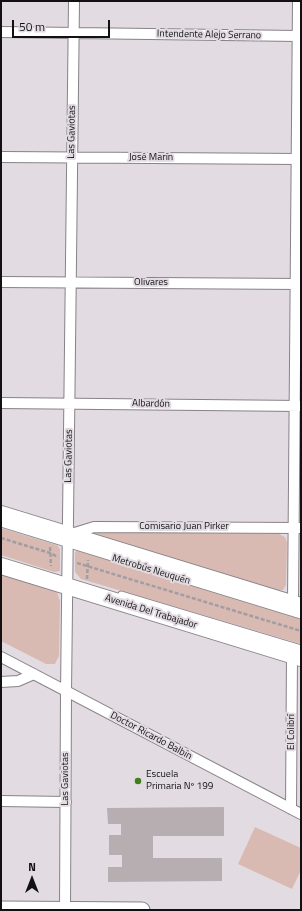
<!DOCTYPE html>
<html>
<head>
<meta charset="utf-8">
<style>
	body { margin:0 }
	#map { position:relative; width:302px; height:911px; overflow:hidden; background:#e2dce2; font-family:"Titillium Web",sans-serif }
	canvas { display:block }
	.frame { position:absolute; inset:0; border:2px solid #121012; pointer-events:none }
	.north { position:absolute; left:12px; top:859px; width:40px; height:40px; -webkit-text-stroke:3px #e2dce2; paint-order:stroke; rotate:0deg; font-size:11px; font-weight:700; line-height:16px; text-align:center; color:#121012 }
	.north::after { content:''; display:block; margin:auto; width:14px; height:18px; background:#121012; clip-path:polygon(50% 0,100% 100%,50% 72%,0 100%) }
	.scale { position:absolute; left:12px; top:20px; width:98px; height:18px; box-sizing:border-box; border:2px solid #121012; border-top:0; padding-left:5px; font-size:12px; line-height:14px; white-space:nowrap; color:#121012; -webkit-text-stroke:3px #e2dce2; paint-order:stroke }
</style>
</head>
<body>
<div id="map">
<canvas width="302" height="911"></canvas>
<div class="frame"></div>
<div class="north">N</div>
<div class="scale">50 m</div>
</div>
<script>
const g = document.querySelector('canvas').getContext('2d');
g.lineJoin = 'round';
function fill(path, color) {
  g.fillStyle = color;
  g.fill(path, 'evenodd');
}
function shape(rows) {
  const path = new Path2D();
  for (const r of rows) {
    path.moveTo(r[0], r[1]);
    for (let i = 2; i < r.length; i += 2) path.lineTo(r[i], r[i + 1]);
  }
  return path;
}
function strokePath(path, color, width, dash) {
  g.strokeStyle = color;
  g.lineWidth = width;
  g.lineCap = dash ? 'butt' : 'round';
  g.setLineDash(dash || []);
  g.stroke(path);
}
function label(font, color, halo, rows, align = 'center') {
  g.font = font + ' "Titillium Web",sans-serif';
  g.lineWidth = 4;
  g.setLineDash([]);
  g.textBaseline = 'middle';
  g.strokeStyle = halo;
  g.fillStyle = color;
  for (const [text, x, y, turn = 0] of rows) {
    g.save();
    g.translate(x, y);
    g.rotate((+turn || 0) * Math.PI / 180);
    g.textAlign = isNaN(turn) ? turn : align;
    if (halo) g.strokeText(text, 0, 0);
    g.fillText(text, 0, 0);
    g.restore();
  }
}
const green = shape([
	[1,528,57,545,60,549,60,571,54,572,1,555],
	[94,532,279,534,285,537,287,543,286,585,283,590,277,591,92,535],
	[77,550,301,619,301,644,81,579,75,572,75,553],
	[1,572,57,592,60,601,59,656,55,664,46,664,1,641],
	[255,827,301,848,301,870,292,889,238,864]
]);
const building = shape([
	[224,807,224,836,153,836,153,858,222,858,222,881,108,882,108,867,122,867,122,855,109,855,109,835,121,835,121,824,108,824,107,808]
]);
const path = shape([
	[1,538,50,553,58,557],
	[50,547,51,566],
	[77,563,301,631],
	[87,579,88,560]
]);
const service = shape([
	[1,524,301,616],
	[121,594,301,648]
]);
const minor = shape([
	[1,32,298,36],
	[1,157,301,159],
	[1,282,301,284],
	[1,403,301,406],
	[68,535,94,527,301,528],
	[293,603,298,1],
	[1,657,301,814],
	[1,682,18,681,34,674],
	[1,801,66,802],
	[291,809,292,655],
	[65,910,66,691,74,1]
]);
const secondary = shape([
	[1,909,142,910]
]);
const primary = shape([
	[1,514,301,606],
	[1,566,301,658]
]);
const markers = [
	[138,781,4,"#417e1a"]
];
const streetNames = [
	["Intendente Alejo Serrano",209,35,1],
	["Las Gaviotas",72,132,-89],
	["José Marín",151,158],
	["Olivares",151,283],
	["Albardón",151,404,1],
	["Las Gaviotas",69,456,-89],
	["Comisario Juan Pirker",184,527],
	["Metrobús Neuquén",151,570,17],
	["Avenida Del Trabajador",151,612,17],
	["El Colibrí",292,732,-90],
	["Doctor Ricardo Balbín",151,736,28],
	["Las Gaviotas",66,779,-90]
];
const poiNames = [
	["Escuela",146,775],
	["Primaria Nº 199",146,787]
];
fill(green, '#d9bab3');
fill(building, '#b6aeb0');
strokePath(service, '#878287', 7);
strokePath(minor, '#878287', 12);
strokePath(secondary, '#878287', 17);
strokePath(primary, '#878287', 18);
strokePath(path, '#a29da2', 2.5, [4, 2]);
strokePath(service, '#fff', 5);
strokePath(minor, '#fff', 10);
strokePath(secondary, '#fff', 15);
strokePath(primary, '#fff', 16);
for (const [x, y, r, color] of markers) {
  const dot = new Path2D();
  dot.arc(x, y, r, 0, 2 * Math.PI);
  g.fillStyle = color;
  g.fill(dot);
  strokePath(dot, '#e2dce2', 1.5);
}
label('10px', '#121012', '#e2dce2', streetNames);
label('10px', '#121012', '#e2dce2', poiNames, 'left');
</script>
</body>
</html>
